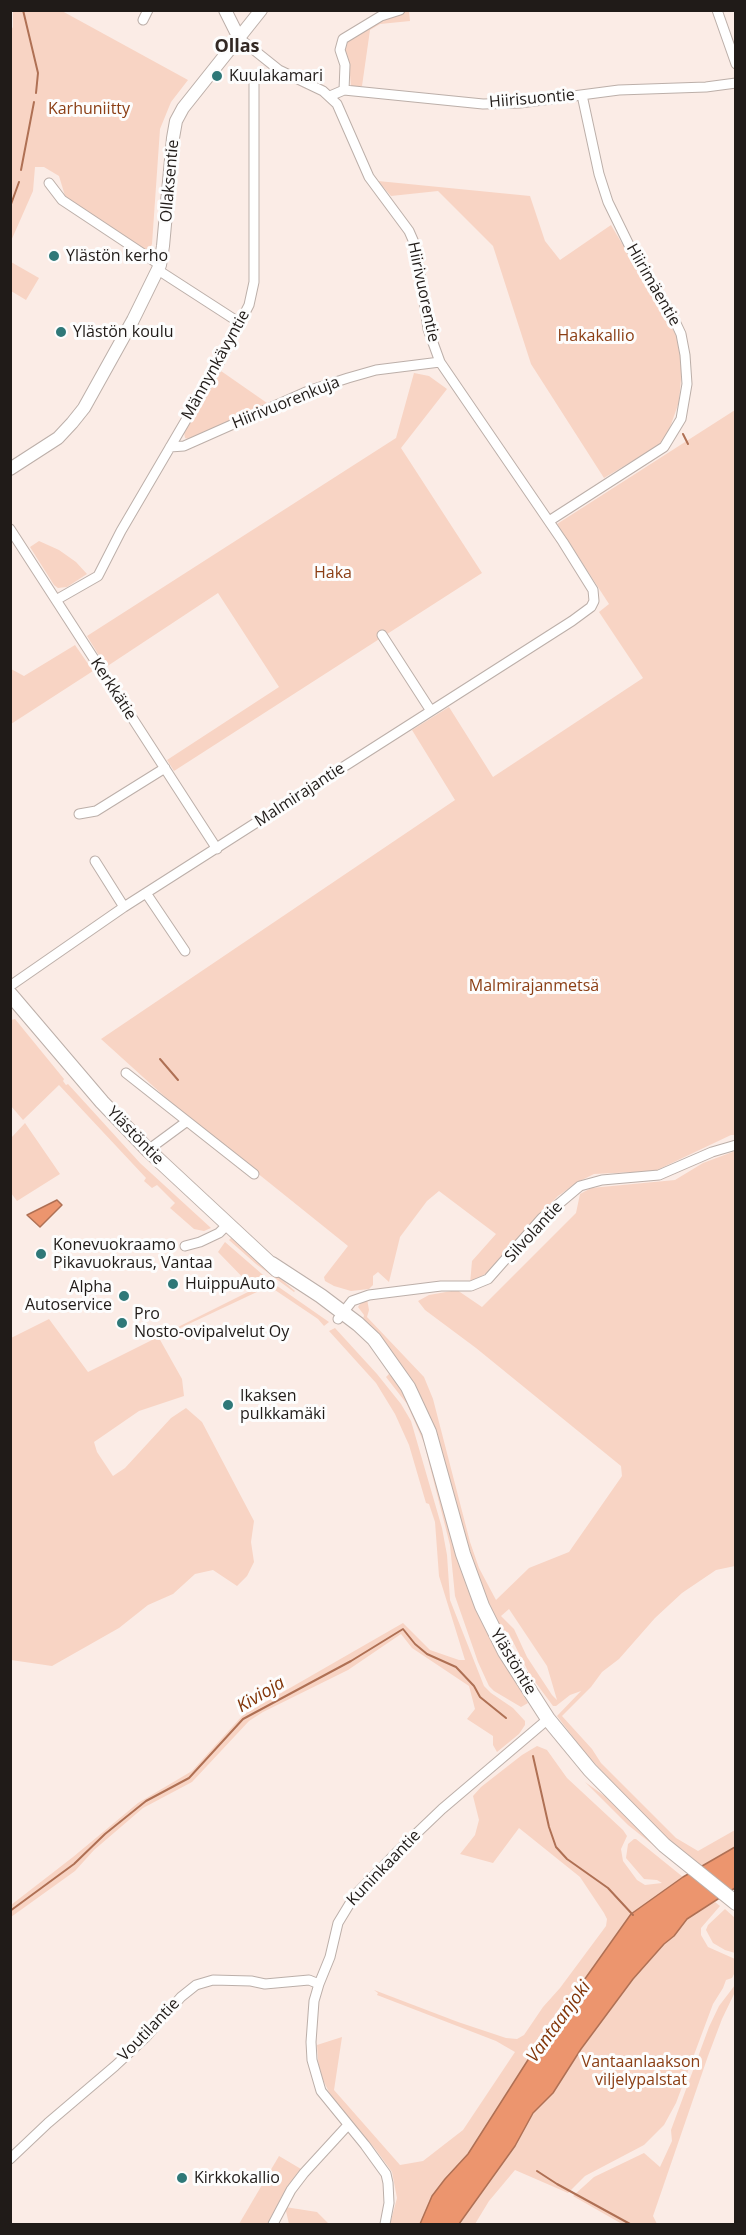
<!DOCTYPE html>
<html>
<head>
<meta charset="utf-8">
<style>
	body { margin:0 }
	#map { position:relative; width:746px; height:2235px; overflow:hidden; background:#fbece6; font-family:"Open Sans",sans-serif }
	canvas { display:block }
	.frame { position:absolute; inset:0; border:12px solid #201b18; pointer-events:none }
</style>
</head>
<body>
<div id="map">
<canvas width="746" height="2235"></canvas>
<div class="frame"></div>
</div>
<script>
const g = document.querySelector('canvas').getContext('2d');
g.lineJoin = 'round';
function fill(path, color) {
  g.fillStyle = color;
  g.fill(path, 'evenodd');
}
function shape(rows) {
  const path = new Path2D();
  for (const r of rows) {
    path.moveTo(r[0], r[1]);
    for (let i = 2; i < r.length; i += 2) path.lineTo(r[i], r[i + 1]);
  }
  return path;
}
function strokePath(path, color, width, dash) {
  g.strokeStyle = color;
  g.lineWidth = width;
  g.lineCap = dash ? 'butt' : 'round';
  g.setLineDash(dash || []);
  g.stroke(path);
}
function label(font, color, halo, rows, align = 'center') {
  g.font = font + ' "Open Sans",sans-serif';
  g.lineWidth = 6;
  g.setLineDash([]);
  g.textBaseline = 'middle';
  g.strokeStyle = halo;
  g.fillStyle = color;
  for (const [text, x, y, turn = 0] of rows) {
    g.save();
    g.translate(x, y);
    g.rotate((+turn || 0) * Math.PI / 180);
    g.textAlign = isNaN(turn) ? turn : align;
    if (halo) g.strokeText(text, 0, 0);
    g.fillText(text, 0, 0);
    g.restore();
  }
}
const green = shape([
	[13,11,62,11,188,80,171,102,160,129,152,244,149,250,146,251,66,199,59,176,44,167,35,167,33,191,11,241,10,32,13,27],
	[383,11,409,11,410,21,380,24,370,30,362,86,351,86,349,65,343,52,352,31,365,25],
	[378,181,530,196,545,241,560,260,611,225,678,338,682,368,679,402,668,433,661,444,604,478,531,364,493,246,438,191,391,196],
	[11,262,39,278,26,300,11,291],
	[221,371,267,403,191,440,185,438,184,432],
	[414,373,429,376,447,389,401,448,482,573,174,771,167,760,279,687,218,593,106,667,87,636,396,438],
	[735,410,735,1135,731,1135,655,1171,594,1174,578,1182,558,1196,524,1231,497,1266,470,1284,472,1261,496,1234,439,1191,427,1201,400,1237,389,1282,378,1272,373,1276,373,1285,369,1289,351,1291,334,1286,325,1281,324,1277,348,1246,185,1115,101,1039,455,800,412,730,449,707,493,777,643,678,599,612,609,604,557,524],
	[39,541,59,550,76,562,87,574,67,587,58,588,54,585,30,547],
	[75,645,93,671,11,724,11,669,24,676],
	[15,1019,64,1079,63,1081,66,1085,68,1084,140,1163,211,1228,204,1231,194,1229,170,1208,175,1203,157,1185,152,1188,144,1181,146,1178,59,1085,23,1120,11,1106,11,1020],
	[25,1123,60,1174,17,1201,11,1193,11,1138],
	[735,1151,735,1566,716,1570,682,1593,655,1618,619,1659,602,1672,591,1687,562,1716,592,1749,601,1763,676,1838,698,1851,735,1830,735,1847,700,1867,660,1833,585,1753,557,1716,581,1691,570,1695,556,1706,553,1706,530,1675,508,1632,504,1632,493,1618,474,1571,426,1411,418,1392,401,1366,362,1324,364,1315,358,1307,363,1300,367,1299,369,1310,367,1317,424,1377,433,1399,470,1542,479,1568,496,1600,529,1568,569,1552,622,1476,621,1466,476,1348,425,1310,418,1301,429,1295,457,1290,482,1307,576,1213,580,1194,591,1188,675,1180,703,1163],
	[509,1609,547,1666,557,1700,552,1695,527,1657,514,1629,501,1616],
	[232,1237,295,1291,294,1292,256,1264,229,1240],
	[225,1242,270,1281,329,1322,324,1326,318,1319,266,1284,256,1288,259,1291,159,1338,182,1379,184,1396,139,1411,94,1442,97,1452,113,1476,125,1468,171,1418,186,1408,202,1422,254,1521,251,1542,254,1562,247,1576,237,1586,213,1570,195,1574,173,1594,148,1605,119,1628,52,1666,11,1660,11,1338,49,1319,88,1372,254,1289,218,1252],
	[335,1328,377,1374,401,1404,411,1421,442,1528,447,1555,450,1600,484,1686,491,1693,513,1708,525,1721,525,1725,519,1734,497,1752,493,1745,493,1736,467,1719,475,1709,469,1686,412,1648,401,1634,348,1670,263,1712,249,1721,192,1782,143,1808,94,1850,75,1871,11,1917,11,1905,73,1857,138,1803,192,1771,243,1715,403,1623,430,1650,459,1660,465,1660,439,1576,435,1522,429,1504,426,1503,409,1445,395,1414,376,1383,329,1331],
	[389,1374,403,1389,413,1406,496,1648,528,1703,521,1707,494,1691,489,1686,478,1662,455,1596,450,1545,424,1443,407,1404,386,1377],
	[537,1746,547,1750,567,1778,623,1830,627,1836,621,1849,623,1861,637,1880,645,1885,662,1883,657,1880,644,1879,626,1858,628,1844,634,1839,636,1839,683,1877,631,1914,533,2052,468,2154,445,2179,432,2196,420,2224,390,2224,397,2198,392,2172,376,2150,341,2110,329,2092,319,2072,317,2045,342,2037,334,2090,400,2165,423,2161,463,2130,515,2052,496,2041,377,1995,378,1993,374,1990,458,2022,506,2038,517,2039,524,2035,543,2007,560,1988,606,1926,607,1919,604,1913,580,1877,519,1828,493,1863,460,1854,475,1835,479,1820,473,1796,481,1787,522,1755],
	[585,1782,606,1797,663,1853,628,1825],
	[715,1902,720,1906,701,1928,701,1935,708,1947,735,1959,735,1972,732,1978,726,1980,723,1988,713,2004,676,2103,664,2125,644,2145,585,2176,568,2193,515,2170,489,2201,475,2224,459,2224,515,2146,533,2113,553,2093,581,2049,633,1979,664,1944,674,1936,687,1919],
	[725,1909,735,1918,735,1953,725,1950,713,1943,706,1930,708,1925],
	[735,1985,735,1992,722,2019,708,2056,653,2216,657,2224,622,2224,573,2196,594,2177,644,2153,660,2167,672,2141,671,2130,709,2027,719,2006],
	[279,2156,301,2169,286,2191,268,2224,239,2224],
	[285,2207,317,2212,329,2224,289,2224]
]);
const water = shape([
	[57,1200,62,1205,40,1227,27,1215,57,1200],
	[735,1847,735,1888,687,1919,674,1936,664,1944,633,1979,581,2049,553,2093,533,2113,515,2146,459,2224,420,2224,432,2196,445,2179,468,2154,533,2052,631,1914,683,1877,735,1847]
]);
const stream = shape([
	[23,10,38,73,36,93],
	[21,170,34,102],
	[10,207,19,182],
	[683,434,688,444],
	[160,1059,178,1080],
	[533,1756,549,1827,556,1847,567,1859,608,1888,633,1915],
	[10,1911,74,1864,105,1834,146,1801,189,1778,243,1719,351,1661,403,1629,415,1644,427,1654,456,1667,474,1686,480,1697,506,1718],
	[537,2171,557,2184,630,2224]
]);
const minor = shape([
	[717,10,736,64],
	[143,20,148,10],
	[344,90,345,65,340,50,343,39,381,16,400,10],
	[330,96,344,90,483,104,520,103,619,90,706,87,736,83],
	[49,183,62,200,160,265],
	[158,270,240,323],
	[170,447,184,446,308,391,348,378,376,370,440,362],
	[549,521,664,447,681,419,687,384,685,355,681,334,673,317,630,247,608,202,599,174,582,95],
	[10,529,217,849],
	[56,600,98,576,121,531,217,367,249,305,254,282,254,84],
	[382,635,431,711],
	[79,814,96,811,165,768],
	[95,861,124,907],
	[146,893,185,951],
	[10,986,124,907,572,621,591,607,594,601,593,590,563,542,440,362,428,329,416,247,409,231,369,177,337,104,323,91,279,70,239,38],
	[126,1073,254,1174],
	[148,1150,186,1122],
	[185,1246,200,1242,219,1233,227,1225],
	[338,1319,352,1301,369,1295,441,1286,471,1286,488,1279,542,1218,580,1186,602,1180,659,1175,712,1152,736,1145],
	[10,2159,48,2123,115,2066,146,2037,181,1997,196,1985,213,1980,251,1981,265,1984,309,1980,319,1984],
	[273,2224,291,2190,304,2173,348,2125],
	[385,2224,389,2203,388,2183,386,2174,365,2145,321,2091,312,2060,311,2042,314,2001,319,1984,330,1957,338,1923,355,1895,396,1853,442,1809,548,1719]
]);
const tertiary = shape([
	[225,10,239,38],
	[10,469,58,438,72,423,84,408,133,320,160,265,163,246,173,138,176,121,183,108,261,10]
]);
const secondary = shape([
	[10,994,102,1102,148,1150,277,1270],
	[272,1264,321,1296,358,1324,374,1339,408,1387,429,1432,463,1554,482,1606,505,1652,548,1719,590,1770,664,1845,736,1903]
]);
const markers = [
	[217,76,6,"#2f7878"],
	[54,256,6,"#2f7878"],
	[61,332,6,"#2f7878"],
	[41,1254,6,"#2f7878"],
	[173,1284,6,"#2f7878"],
	[124,1296,6,"#2f7878"],
	[122,1323,6,"#2f7878"],
	[228,1405,6,"#2f7878"],
	[182,2178,6,"#2f7878"]
];
const poiNames = [
	["Kuulakamari",229,76],
	["Ylästön kerho",66,256],
	["Ylästön koulu",73,332],
	["Konevuokraamo",53,1245],
	["Pikavuokraus, Vantaa",53,1263],
	["HuippuAuto",185,1284],
	["Alpha",112,1287,"right"],
	["Autoservice",112,1305,"right"],
	["Pro",134,1314],
	["Nosto-ovipalvelut Oy",134,1332],
	["Ikaksen",240,1396],
	["pulkkamäki",240,1414],
	["Kirkkokallio",194,2178]
];
const streetNames = [
	["Hiirisuontie",532,99,-5],
	["Ollaksentie",170,181,-85],
	["Hiirimäentie",653,285,60],
	["Hiirivuorentie",423,292,78],
	["Männynkävyntie",216,365,-61],
	["Hiirivuorenkuja",286,403,-22],
	["Kerkkätie",113,689,57],
	["Malmirajantie",300,795,-33],
	["Ylästöntie",135,1136,46],
	["Silvolantie",534,1232,-47],
	["Ylästöntie",513,1662,59],
	["Kuninkaantie",384,1868,-46],
	["Voutilantie",149,2030,-46]
];
const parkNames = [
	["Karhuniitty",89,109],
	["Hakakallio",596,336],
	["Haka",333,573],
	["Malmirajanmetsä",534,986],
	["Vantaanlaakson",641,2062],
	["viljelypalstat",641,2080]
];
const neighbourhoodNames = [
	["Ollas",237,47]
];
const waterNames = [
	["Kivioja",261,1695,-31],
	["Vantaanjoki",559,2022,-54]
];
fill(green, '#f8d4c4');
fill(water, '#ec956e');
strokePath(water, '#af7054', 1.5);
strokePath(stream, '#af7054', 2);
strokePath(minor, '#bcafa9', 11);
strokePath(tertiary, '#bcafa9', 14);
strokePath(secondary, '#bcafa9', 16);
strokePath(minor, '#fff', 9);
strokePath(tertiary, '#fff', 12);
strokePath(secondary, '#fff', 14);
for (const [x, y, r, color] of markers) {
  const dot = new Path2D();
  dot.arc(x, y, r, 0, 2 * Math.PI);
  g.fillStyle = color;
  g.fill(dot);
  strokePath(dot, '#fdfdfd', 2);
}
label('16px', '#201b18', '#fdfdfd', poiNames, 'left');
label('16px', '#201b18', '#fdfdfd', streetNames);
label('16px', '#8b3e14', '#fdfdfd', parkNames);
label('bold 18px', '#322823', '#fdfdfd', neighbourhoodNames);
label('italic 18px', '#823508', '#fdfdfd', waterNames);
</script>
</body>
</html>
